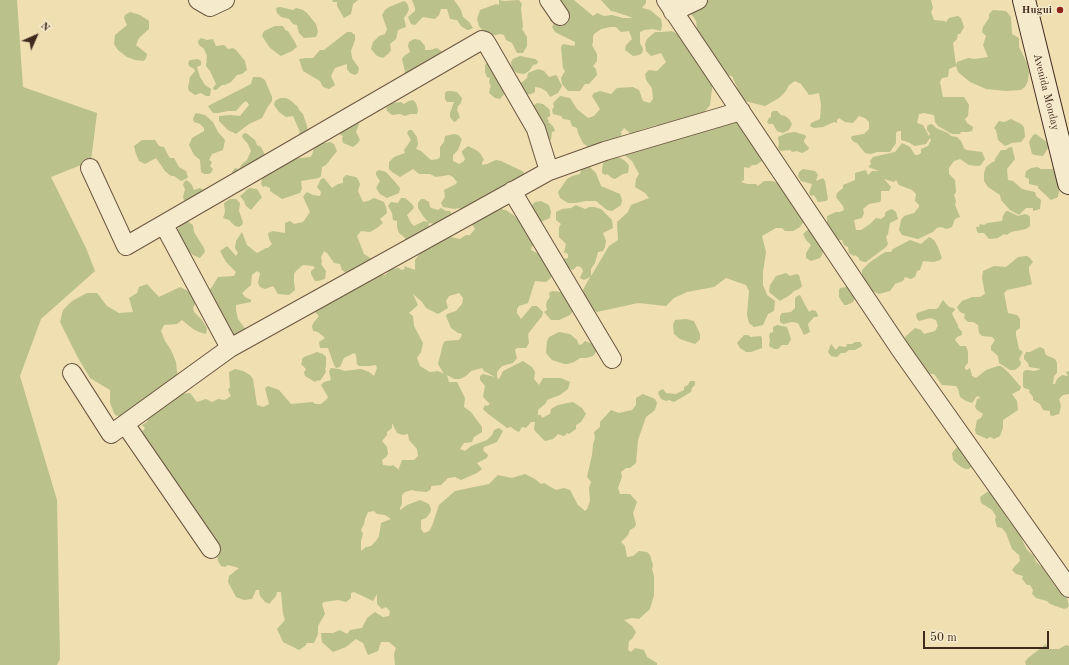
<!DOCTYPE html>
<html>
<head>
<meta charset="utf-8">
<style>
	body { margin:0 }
	#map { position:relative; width:1069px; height:665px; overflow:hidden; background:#efdfb1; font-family:"Old Standard TT",serif }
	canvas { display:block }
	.north { position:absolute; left:16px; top:16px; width:40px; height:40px; -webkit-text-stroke:3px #f5eacc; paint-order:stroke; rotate:45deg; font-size:11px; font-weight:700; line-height:16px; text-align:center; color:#40291d }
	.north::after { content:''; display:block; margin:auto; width:14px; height:18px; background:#40291d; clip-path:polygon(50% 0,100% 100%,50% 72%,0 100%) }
	.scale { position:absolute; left:923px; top:631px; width:126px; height:18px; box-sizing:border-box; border:2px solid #40291d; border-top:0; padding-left:5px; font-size:12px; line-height:14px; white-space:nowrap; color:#40291d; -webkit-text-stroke:3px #f5eacc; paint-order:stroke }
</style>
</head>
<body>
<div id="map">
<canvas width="1069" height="665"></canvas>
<div class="north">N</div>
<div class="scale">50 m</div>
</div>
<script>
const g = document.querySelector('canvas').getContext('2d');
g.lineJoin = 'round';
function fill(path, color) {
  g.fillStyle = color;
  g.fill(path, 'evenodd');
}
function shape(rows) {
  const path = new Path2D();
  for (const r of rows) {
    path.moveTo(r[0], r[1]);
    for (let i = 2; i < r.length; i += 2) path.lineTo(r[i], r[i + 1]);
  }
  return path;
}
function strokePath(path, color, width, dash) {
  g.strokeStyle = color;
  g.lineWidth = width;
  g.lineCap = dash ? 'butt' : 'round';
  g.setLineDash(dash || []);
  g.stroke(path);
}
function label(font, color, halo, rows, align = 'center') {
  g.font = font + ' "Old Standard TT",serif';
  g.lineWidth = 3;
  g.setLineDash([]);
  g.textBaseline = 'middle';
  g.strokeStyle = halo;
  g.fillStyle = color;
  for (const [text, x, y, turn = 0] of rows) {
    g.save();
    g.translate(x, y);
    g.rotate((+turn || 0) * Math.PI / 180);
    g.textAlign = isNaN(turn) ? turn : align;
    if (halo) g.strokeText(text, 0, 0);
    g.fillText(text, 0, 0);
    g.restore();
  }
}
const green = shape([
	[0,0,17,0,23,87,97,113,91,161,51,177,86,248,95,271,41,319,20,376,57,500,60,659,57,665,0,665],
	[332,0,358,0,353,4,351,14,344,18,337,6,337,2,333,2],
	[412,0,454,0,461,10,463,17,469,22,473,28,469,30,467,30,461,26,457,20,450,19,447,9,441,9,439,15,435,19,423,17,415,25,411,24,408,17,415,11,415,8],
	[499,0,504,1,519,0,522,4,521,8,523,27,522,29,527,37,527,46,523,53,517,53,512,43,506,40,504,35,500,34,491,36,484,32,479,26,477,19,480,10,496,4,499,5],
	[557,0,574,0,593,16,597,13,604,16,612,15,623,18,633,18,616,12,611,11,601,0,646,0,646,3,642,8,650,10,661,19,662,25,661,31,653,29,644,30,640,32,640,43,643,49,642,53,639,55,633,56,625,50,626,45,632,39,629,31,621,32,616,27,610,27,601,29,594,34,593,37,593,42,592,45,597,54,597,61,593,66,596,69,597,75,589,84,585,84,580,91,568,91,562,84,561,78,565,71,563,68,561,47,563,44,574,46,575,44,575,42,555,32,552,27,554,23,550,21,549,15],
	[686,0,931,0,933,8,931,12,934,20,944,21,946,22,949,18,958,16,961,18,964,27,960,34,958,34,957,39,953,43,956,65,957,62,968,58,974,59,988,57,983,45,986,36,982,32,983,27,989,18,989,14,993,10,1006,11,1011,17,1012,34,1019,38,1019,47,1027,63,1029,72,1028,81,1025,87,1021,90,1006,91,986,89,970,82,958,72,956,66,949,69,948,77,942,78,940,82,943,97,964,97,969,105,968,116,965,119,967,123,973,127,972,131,968,132,961,132,960,134,952,134,938,126,935,122,934,115,924,113,919,114,917,123,923,125,929,136,930,134,927,130,927,127,928,125,932,124,936,128,948,133,951,136,957,137,961,141,964,148,966,150,982,152,985,159,981,165,978,166,969,165,960,159,954,161,949,168,949,174,955,180,956,192,954,195,956,201,955,205,960,217,955,219,952,227,947,229,941,227,937,228,933,232,918,239,902,235,899,230,901,220,904,216,914,213,919,207,919,205,915,201,916,194,912,190,899,185,896,180,894,182,884,179,891,187,889,191,881,191,881,200,880,202,869,204,863,209,864,213,862,218,854,220,856,230,861,230,870,224,876,218,881,219,885,216,885,213,887,211,892,209,896,212,898,219,890,223,888,234,886,237,888,244,886,247,866,262,864,262,859,260,859,258,855,255,854,256,849,253,848,247,844,245,842,240,837,240,824,226,827,223,827,216,836,212,840,212,844,210,843,206,836,197,837,193,843,188,843,185,855,180,855,173,866,170,868,175,872,171,879,171,868,167,871,164,870,161,873,157,895,152,902,143,910,147,915,155,918,155,921,153,921,149,928,146,931,140,930,138,926,144,915,146,908,142,901,140,901,131,898,131,896,133,896,143,890,152,877,152,871,154,865,153,857,143,854,142,852,140,851,138,852,136,864,134,869,129,869,122,865,118,859,116,853,123,845,122,839,118,837,120,837,123,834,122,823,127,814,128,810,126,811,123,820,119,821,104,819,93,809,95,801,84,795,81,789,85,786,91,779,98,765,106,740,100,737,87,732,76,724,75,695,31,697,28,696,21,685,5],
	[404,1,407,3,409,9,408,12,404,18,406,27,398,30,396,39,390,44,391,50,389,53,383,58,377,56,371,49,373,42,379,36,385,34,387,29,382,15,385,10,389,7],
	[280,7,293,10,296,8,303,10,307,13,316,24,318,32,316,37,304,38,299,33,297,25,293,24,289,19,281,17,277,13,276,8],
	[130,12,140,15,149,21,149,29,139,38,136,45,147,54,146,58,144,61,135,60,127,57,118,50,114,44,115,35,127,25,124,18,125,15],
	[275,26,283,26,285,30,288,31,296,44,297,47,292,51,281,56,270,48,262,36,264,31],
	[672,31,681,36,713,81,710,105,703,114,665,126,657,125,640,130,637,133,630,133,624,128,621,132,622,139,593,151,583,143,578,133,577,128,572,126,570,120,563,119,561,116,553,114,552,110,554,107,553,103,560,96,570,98,577,109,588,118,594,116,600,109,592,96,594,93,600,91,611,94,617,88,633,87,639,90,643,101,650,103,653,99,652,88,646,80,645,74,649,70,657,71,666,62,661,53,651,56,646,51,645,44,647,39,655,32,662,32],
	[347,32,351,32,355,35,355,40,351,51,352,58,359,68,358,73,355,75,350,73,347,69,347,64,335,68,331,76,335,85,329,89,323,87,320,81,303,71,299,59,306,58,313,58,320,50,324,50],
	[201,38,207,40,213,39,216,46,224,45,228,49,233,48,236,50,245,61,247,70,242,74,237,75,231,82,225,85,222,85,216,90,214,90,213,88,216,84,210,71,206,66,207,56,204,49,199,45,198,41],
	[414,39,420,40,425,46,425,50,430,50,437,48,443,52,410,78,404,74,405,71,402,59,404,56,410,52,408,46,409,42],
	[520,56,535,59,538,61,537,64,533,65,529,71,524,74,517,73,512,69,511,62,513,59],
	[198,59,201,61,201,65,197,67,200,77,205,85,211,89,210,96,206,96,201,93,195,95,189,91,188,88,190,77,195,71,194,69,189,66,188,63,190,60],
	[489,61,505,90,504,94,500,99,495,98,489,93,490,88,491,87,489,82,490,78,487,77,485,72,485,65],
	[538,69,544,71,549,77,556,75,557,76,562,86,558,93,550,97,547,92,541,88,535,87,535,92,531,94,525,95,519,86,521,83,527,78,528,73],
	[253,77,260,77,265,80,272,97,272,101,267,108,262,118,249,124,236,134,228,130,219,121,219,116,230,115,240,116,249,105,248,103,246,101,243,103,236,111,228,111,218,113,213,113,210,109,208,106,251,84],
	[447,91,451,91,457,92,462,98,461,103,458,106,457,110,460,117,455,122,453,121,450,117,450,113,454,102,447,102,445,99,445,93],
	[280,98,286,98,290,100,298,107,299,110,303,114,307,126,308,137,296,139,300,132,293,116,286,117,279,112,274,105,275,101],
	[413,100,416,103,418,110,417,114,410,114,405,116,400,114,392,115,387,111,386,108,393,103,401,102,404,104,409,101],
	[537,103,543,104,549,109,550,112,550,116,547,118,549,121,548,122,553,126,555,131,552,132,551,140,543,138,530,108],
	[773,111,777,111,781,115,785,116,789,119,792,124,789,130,783,133,777,131,773,124,769,124,767,122,769,118,771,117,771,113],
	[196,113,205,115,213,122,218,132,225,140,223,150,212,154,209,160,212,162,210,166,213,169,211,173,208,174,204,174,201,172,200,160,194,155,189,145,192,138,204,131,204,128,200,124,194,122,193,119,194,116],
	[730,114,770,161,762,161,756,165,752,165,749,168,744,167,744,180,741,182,747,184,756,184,758,186,764,181,772,181,783,185,804,221,800,227,793,231,785,231,782,228,776,228,762,236,766,252,763,272,763,285,767,295,775,301,774,311,768,314,763,325,754,327,749,323,747,315,749,291,746,285,726,278,714,287,687,292,674,298,666,306,638,303,597,312,587,307,583,290,590,277,584,280,580,278,583,271,581,267,577,266,573,270,566,268,562,263,563,259,568,258,568,254,564,252,566,244,559,237,559,227,561,224,556,220,556,212,562,209,571,208,576,205,585,209,589,207,594,207,601,209,612,220,613,228,603,233,606,241,605,247,603,251,598,252,595,263,591,269,591,276,609,246,618,240,617,222,628,212,631,205,649,198,645,193,635,187,636,179,639,174,632,161,622,153,697,130,705,132],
	[1011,119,1021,124,1024,127,1025,137,1021,142,1012,143,1005,146,998,140,996,130,994,128,999,121,1004,122],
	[356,121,359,124,356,132,360,140,358,143,353,147,343,143,342,139,343,136,339,134,342,128],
	[409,130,412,130,417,137,418,145,416,149,421,151,431,160,438,159,440,157,440,147,444,142,445,136,454,134,458,135,462,139,458,150,453,155,453,161,459,164,464,161,465,159,462,153,462,151,468,146,476,150,480,153,484,160,482,162,482,165,487,164,496,160,501,161,522,171,524,172,524,175,517,182,512,180,511,180,511,185,463,210,459,208,455,209,443,207,441,203,445,197,444,190,456,184,457,182,453,177,449,175,436,177,430,174,419,174,413,169,400,177,392,172,389,169,389,162,394,157,405,153,404,150,411,140,407,133],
	[795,132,805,135,806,137,804,140,804,142,809,148,808,150,802,153,797,151,792,152,790,150,780,151,778,148,779,145,778,137,787,133],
	[246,133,255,140,257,145,261,147,265,155,262,160,231,179,232,172,235,168,239,169,242,164,247,160,251,151,248,144,242,137,243,134],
	[1036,134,1048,143,1048,148,1043,156,1035,155,1032,154,1029,142,1033,135],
	[142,140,155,140,159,146,164,147,168,155,170,158,174,158,179,167,186,171,188,177,186,179,181,181,174,176,171,176,165,171,156,158,145,164,139,161,136,154,134,146],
	[320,142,326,143,330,142,334,144,337,151,326,165,322,167,321,176,319,178,301,181,302,189,300,193,282,199,270,191,270,188,265,186,263,187,261,184,263,175,291,159,310,157,312,155,315,145],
	[1012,147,1015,159,1007,169,1008,180,1013,181,1022,189,1035,192,1036,196,1041,200,1040,209,1033,211,1033,208,1026,208,1019,215,1010,210,1001,200,1000,195,988,187,984,181,984,173,986,167,991,163,995,161,995,159,1001,150,1006,150,1008,148],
	[615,157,618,157,624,160,628,164,629,166,628,173,623,174,615,179,612,178,607,174,605,175,602,173,602,170,603,163,608,159],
	[590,167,596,173,601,186,620,194,622,200,621,205,612,211,607,210,596,201,586,201,576,203,568,203,560,198,558,192,567,179,572,176,580,174,582,168],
	[1037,167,1041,169,1053,169,1057,173,1059,191,1058,197,1051,200,1038,188,1038,186,1029,184,1029,179,1025,177,1026,171,1031,168],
	[803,169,815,171,818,175,816,181,823,178,825,181,828,199,826,201,818,202,814,195,811,196,809,193,812,184,801,181,798,176,799,172],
	[379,170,386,172,396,183,400,188,399,193,387,198,380,194,376,188,380,181,376,175,376,172],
	[346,175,356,177,358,179,360,184,358,191,363,202,368,201,374,198,384,202,386,207,387,213,380,219,383,223,377,228,370,232,361,231,357,236,364,254,372,259,350,273,346,273,342,270,340,264,334,263,327,253,324,251,321,257,322,262,321,264,326,271,325,279,318,281,315,281,311,274,311,271,315,268,313,266,303,265,296,271,294,274,294,282,295,290,289,295,278,294,273,286,265,289,260,287,258,283,260,273,257,271,252,275,251,285,242,293,245,297,251,300,251,302,236,305,236,310,238,319,246,330,239,338,228,334,209,290,212,287,218,277,234,276,236,272,226,262,220,251,227,246,236,256,238,253,235,248,236,241,242,232,247,245,257,253,266,248,268,248,272,244,269,239,268,233,273,231,285,233,285,223,290,221,294,224,303,222,310,212,303,197,305,194,307,192,313,195,320,196,321,192,317,187,321,179,324,178,332,188,338,184,343,183,343,178],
	[187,180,192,185,194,190,200,188,205,191,189,202,184,200,183,197,185,189,183,185,184,182],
	[250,188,257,189,262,197,251,210,246,206,244,201,240,196,245,192,246,190],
	[401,198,405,198,411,203,414,207,413,209,407,215,411,223,414,226,424,221,428,222,423,216,418,208,418,203,421,199,424,199,429,202,430,207,431,208,438,210,441,208,446,211,450,211,453,216,435,224,429,223,428,229,407,242,404,237,399,233,397,227,397,221,393,220,392,213,388,206,391,202,398,203],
	[230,199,236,199,240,203,239,211,243,222,242,225,239,227,235,226,229,220,223,218,225,212,224,203],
	[541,201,549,205,551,212,550,218,541,222,527,210,535,202],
	[495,208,506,210,516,217,521,219,541,243,532,246,531,250,545,257,554,270,551,278,546,282,535,281,528,303,519,306,517,309,517,313,521,319,532,306,537,306,543,312,542,316,528,334,529,343,526,348,517,348,515,350,517,358,513,363,502,366,497,372,497,378,499,379,503,371,523,361,532,367,535,372,534,379,539,385,543,378,561,378,570,382,568,389,560,395,547,400,546,403,538,410,538,415,541,415,542,418,550,414,551,409,558,405,573,402,582,408,586,414,581,422,576,425,576,429,569,434,566,433,566,435,563,436,558,434,553,439,545,441,535,431,534,429,535,422,531,422,526,428,522,427,519,432,515,430,511,427,507,428,487,413,483,409,485,405,487,406,490,404,483,397,485,386,480,380,480,376,483,374,495,377,484,371,482,368,471,371,466,376,460,379,454,379,447,375,449,382,457,382,465,398,464,407,471,412,482,427,482,432,474,437,472,442,464,443,460,449,465,451,471,446,487,440,492,435,494,430,499,428,503,431,497,442,484,447,483,450,488,455,487,458,477,463,482,469,477,473,461,480,455,477,448,478,441,485,431,486,431,489,427,492,415,491,412,490,405,492,402,495,402,504,400,508,400,510,407,505,420,500,429,504,431,509,430,513,426,518,421,520,421,529,424,533,429,531,432,526,439,505,455,491,489,484,498,475,512,478,525,474,535,479,541,484,544,483,556,490,564,488,570,490,578,505,585,511,587,509,590,501,589,488,591,482,587,477,592,455,593,444,595,438,594,432,600,427,600,422,611,410,619,413,632,410,636,405,636,398,643,394,655,399,657,403,655,410,646,417,638,440,636,463,630,468,626,468,621,472,622,477,618,488,620,494,630,494,637,502,633,513,636,524,635,527,630,530,628,535,621,542,625,546,627,557,633,556,639,551,647,552,650,555,653,565,652,569,654,576,654,595,650,609,639,619,632,618,624,620,632,626,636,632,632,639,629,641,628,650,631,652,635,648,644,650,647,657,657,663,657,665,395,665,394,654,396,648,389,642,381,642,378,651,368,655,363,643,356,639,346,647,333,652,322,642,321,633,333,633,340,630,347,634,350,630,362,628,367,618,375,612,383,617,389,616,390,611,386,607,382,609,377,604,377,594,373,601,354,592,351,593,351,598,346,602,338,600,324,602,322,604,325,614,318,626,318,634,314,643,307,643,305,646,299,650,283,642,277,629,285,620,283,614,281,592,277,592,276,596,269,604,265,602,260,596,259,590,256,590,252,599,244,600,236,597,228,582,229,576,239,568,228,565,225,567,221,566,218,561,217,555,140,433,144,430,145,428,142,425,147,422,151,412,165,406,166,402,180,394,190,393,197,402,206,399,212,402,218,399,225,400,231,396,228,390,230,387,229,372,235,369,243,371,250,375,253,379,257,405,263,407,269,404,265,388,268,386,279,390,291,404,313,402,315,404,321,404,327,399,328,397,321,385,324,382,331,380,329,371,331,368,339,369,345,371,361,369,369,372,374,376,377,368,376,365,369,366,359,366,357,364,356,355,354,353,344,358,340,367,336,368,334,365,328,348,320,348,319,342,325,338,318,332,313,331,312,326,314,322,319,316,315,312,315,306,377,275,385,275,391,269,399,268,401,270,405,269,404,266,415,270,415,260,423,249,445,236,460,239,466,235,470,235,475,229,471,223],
	[459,293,463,298,462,304,456,311,447,314,446,316,451,328,458,333,462,334,461,337,459,340,445,341,443,344,438,364,444,374,438,371,430,372,420,366,417,358,421,352,423,343,414,326,413,316,409,313,418,305,413,294,422,302,426,308,438,314,448,308,446,301,449,296],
	[392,423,397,433,403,435,408,434,409,440,417,449,418,456,414,460,402,460,398,471,398,469,393,465,390,466,383,465,382,460,386,457,388,454,387,447,382,441,387,435,387,432,392,428],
	[374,511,377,514,385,515,391,519,381,523,379,536,376,541,371,546,366,547,361,551,361,541,363,534,361,530,364,524,365,519,368,512],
	[1006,211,1008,211,1018,216,1025,214,1028,215,1030,217,1030,226,1026,229,1011,232,1007,235,1004,234,998,238,989,239,984,233,978,233,977,231,976,227,979,227,980,224,984,225,987,223,1002,221,1003,216],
	[184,219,193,225,194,232,204,248,205,252,200,258,193,255,187,250,178,237,178,230,180,222],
	[811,227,825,247,823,251,822,255,820,258,811,261,806,258,806,253,811,245,806,240,803,234],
	[929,237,934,240,938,247,942,258,940,260,934,262,923,261,920,270,917,271,915,277,911,279,905,277,903,281,895,284,890,291,879,294,868,289,862,276,862,270,870,262,885,252,891,252,893,249,910,240,921,244],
	[1027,256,1030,258,1033,262,1029,267,1029,271,1032,284,1026,286,1007,290,1004,293,1008,313,1017,315,1020,319,1020,328,1016,331,1016,335,1019,349,1023,352,1019,359,1021,363,1020,366,1015,370,1010,370,999,363,998,356,991,350,991,346,995,340,992,337,982,336,979,333,978,325,973,322,968,322,964,318,965,314,960,312,957,307,962,301,972,297,980,297,985,294,982,278,983,271,994,266,1006,267,1018,257],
	[786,273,790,276,796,274,799,275,802,286,799,289,794,291,790,295,780,301,769,292,770,285,776,276],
	[147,284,159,297,180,287,188,291,197,300,193,308,194,312,202,320,207,328,206,334,199,332,193,329,182,320,177,324,164,325,161,331,165,341,171,350,176,362,177,372,180,379,125,418,115,415,110,403,110,390,90,378,77,356,60,322,63,310,72,301,87,293,97,293,107,306,119,313,133,312,129,298,137,293,139,287],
	[846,287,852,288,855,298,853,302,847,305,844,305,839,297,839,290,840,288],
	[552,291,562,292,566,296,573,311,570,315,559,320,551,320,544,312,547,310,546,305,547,301,550,297,549,293],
	[800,295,809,312,812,310,816,311,818,315,817,317,814,317,808,324,810,332,804,335,798,323,792,322,783,324,780,322,780,316,782,313,791,312,795,308,795,298,797,296],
	[943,300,949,307,954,308,955,310,952,313,953,316,958,325,958,327,962,332,962,335,957,337,955,340,960,346,966,346,968,352,968,363,965,366,965,369,967,370,970,368,972,376,976,378,986,370,998,366,1001,366,1008,372,1021,387,1020,390,1012,394,1017,401,1018,410,1003,420,1003,428,1000,436,994,439,990,437,987,439,976,434,975,430,977,420,981,418,983,414,977,410,975,407,977,399,981,398,977,396,972,403,966,401,960,397,958,389,956,386,942,385,934,374,927,374,906,343,905,337,915,328,921,330,924,334,935,331,938,326,936,320,930,318,919,321,917,319,916,315,917,313,929,309,936,309,938,308],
	[686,319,694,321,700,334,700,339,695,344,680,339,674,334,673,325,675,320],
	[777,325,787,327,791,339,788,345,782,345,778,349,774,349,769,346,770,340,769,336,770,333,773,332,773,327],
	[559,332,570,334,577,340,579,345,582,344,585,341,593,344,596,349,596,352,593,356,586,358,580,358,574,362,568,364,564,364,552,360,546,353,547,341,549,337],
	[744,335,748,335,751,337,761,336,762,339,762,348,751,352,746,352,740,348,737,343],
	[855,342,860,342,862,345,862,346,855,350,849,350,845,353,841,353,837,357,831,356,828,352,831,344,836,350,839,346,846,347,847,344,852,344],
	[1040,347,1044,349,1046,355,1055,359,1057,363,1057,373,1054,376,1053,384,1055,384,1057,379,1062,375,1068,376,1066,372,1069,371,1069,394,1063,395,1059,399,1061,406,1059,414,1052,416,1050,415,1050,411,1043,410,1040,404,1033,400,1033,397,1029,392,1030,390,1024,388,1023,386,1023,373,1024,371,1026,370,1035,371,1041,369,1029,367,1028,363,1024,359,1024,356,1026,352,1030,352],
	[317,352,323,354,326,357,326,367,325,368,326,372,320,381,318,380,315,382,305,376,304,372,306,369,301,364,302,362,302,359,304,357],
	[690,381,695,381,695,385,692,388,691,392,674,402,669,400,666,401,661,399,658,393,659,391,663,389,666,393,676,394,684,390,684,387,688,385],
	[957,447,960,448,972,461,971,467,969,469,966,469,961,467,953,460,952,453],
	[987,492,991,492,1008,520,1017,529,1027,550,1034,556,1036,562,1042,567,1055,586,1067,598,1069,606,1067,608,1064,609,1050,604,1047,601,1036,598,1032,594,1033,590,1030,585,1027,585,1022,579,1023,576,1016,574,1012,570,1015,566,1020,561,1019,555,1012,549,1006,533,1002,528,997,527,995,520,996,516,992,510,981,503,980,497],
	[1046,644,1048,649,1059,649,1066,645,1069,646,1069,665,1026,665,1025,662,1028,658]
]);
const minor = shape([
	[198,0,210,7,225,0],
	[549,0,560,16],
	[666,0,900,349,1069,588],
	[673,12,698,0],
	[90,168,126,246,482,40,485,41,487,44,536,129,549,171],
	[512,191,612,359],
	[164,225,230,348],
	[72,373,111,434,230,348,549,171,605,151,741,111],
	[125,424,211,549]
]);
const secondary = shape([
	[1024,0,1069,183]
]);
const markers = [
	[1060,10,4,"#8f2418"]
];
const poiNames = [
	["Hugui",1052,10]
];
const streetNames = [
	["Avenida Monday",1046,92,76]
];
fill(green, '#bac18b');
strokePath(minor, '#6c5642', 20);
strokePath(secondary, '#40291d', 24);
strokePath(minor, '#f5eacc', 18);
strokePath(secondary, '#f5eacc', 22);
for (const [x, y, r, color] of markers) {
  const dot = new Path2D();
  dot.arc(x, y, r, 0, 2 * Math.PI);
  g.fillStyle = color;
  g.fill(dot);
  strokePath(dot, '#f5eacc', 1.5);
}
label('bold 11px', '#40291d', '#f5eacc', poiNames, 'right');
label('11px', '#40291d', '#f5eacc', streetNames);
</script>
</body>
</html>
